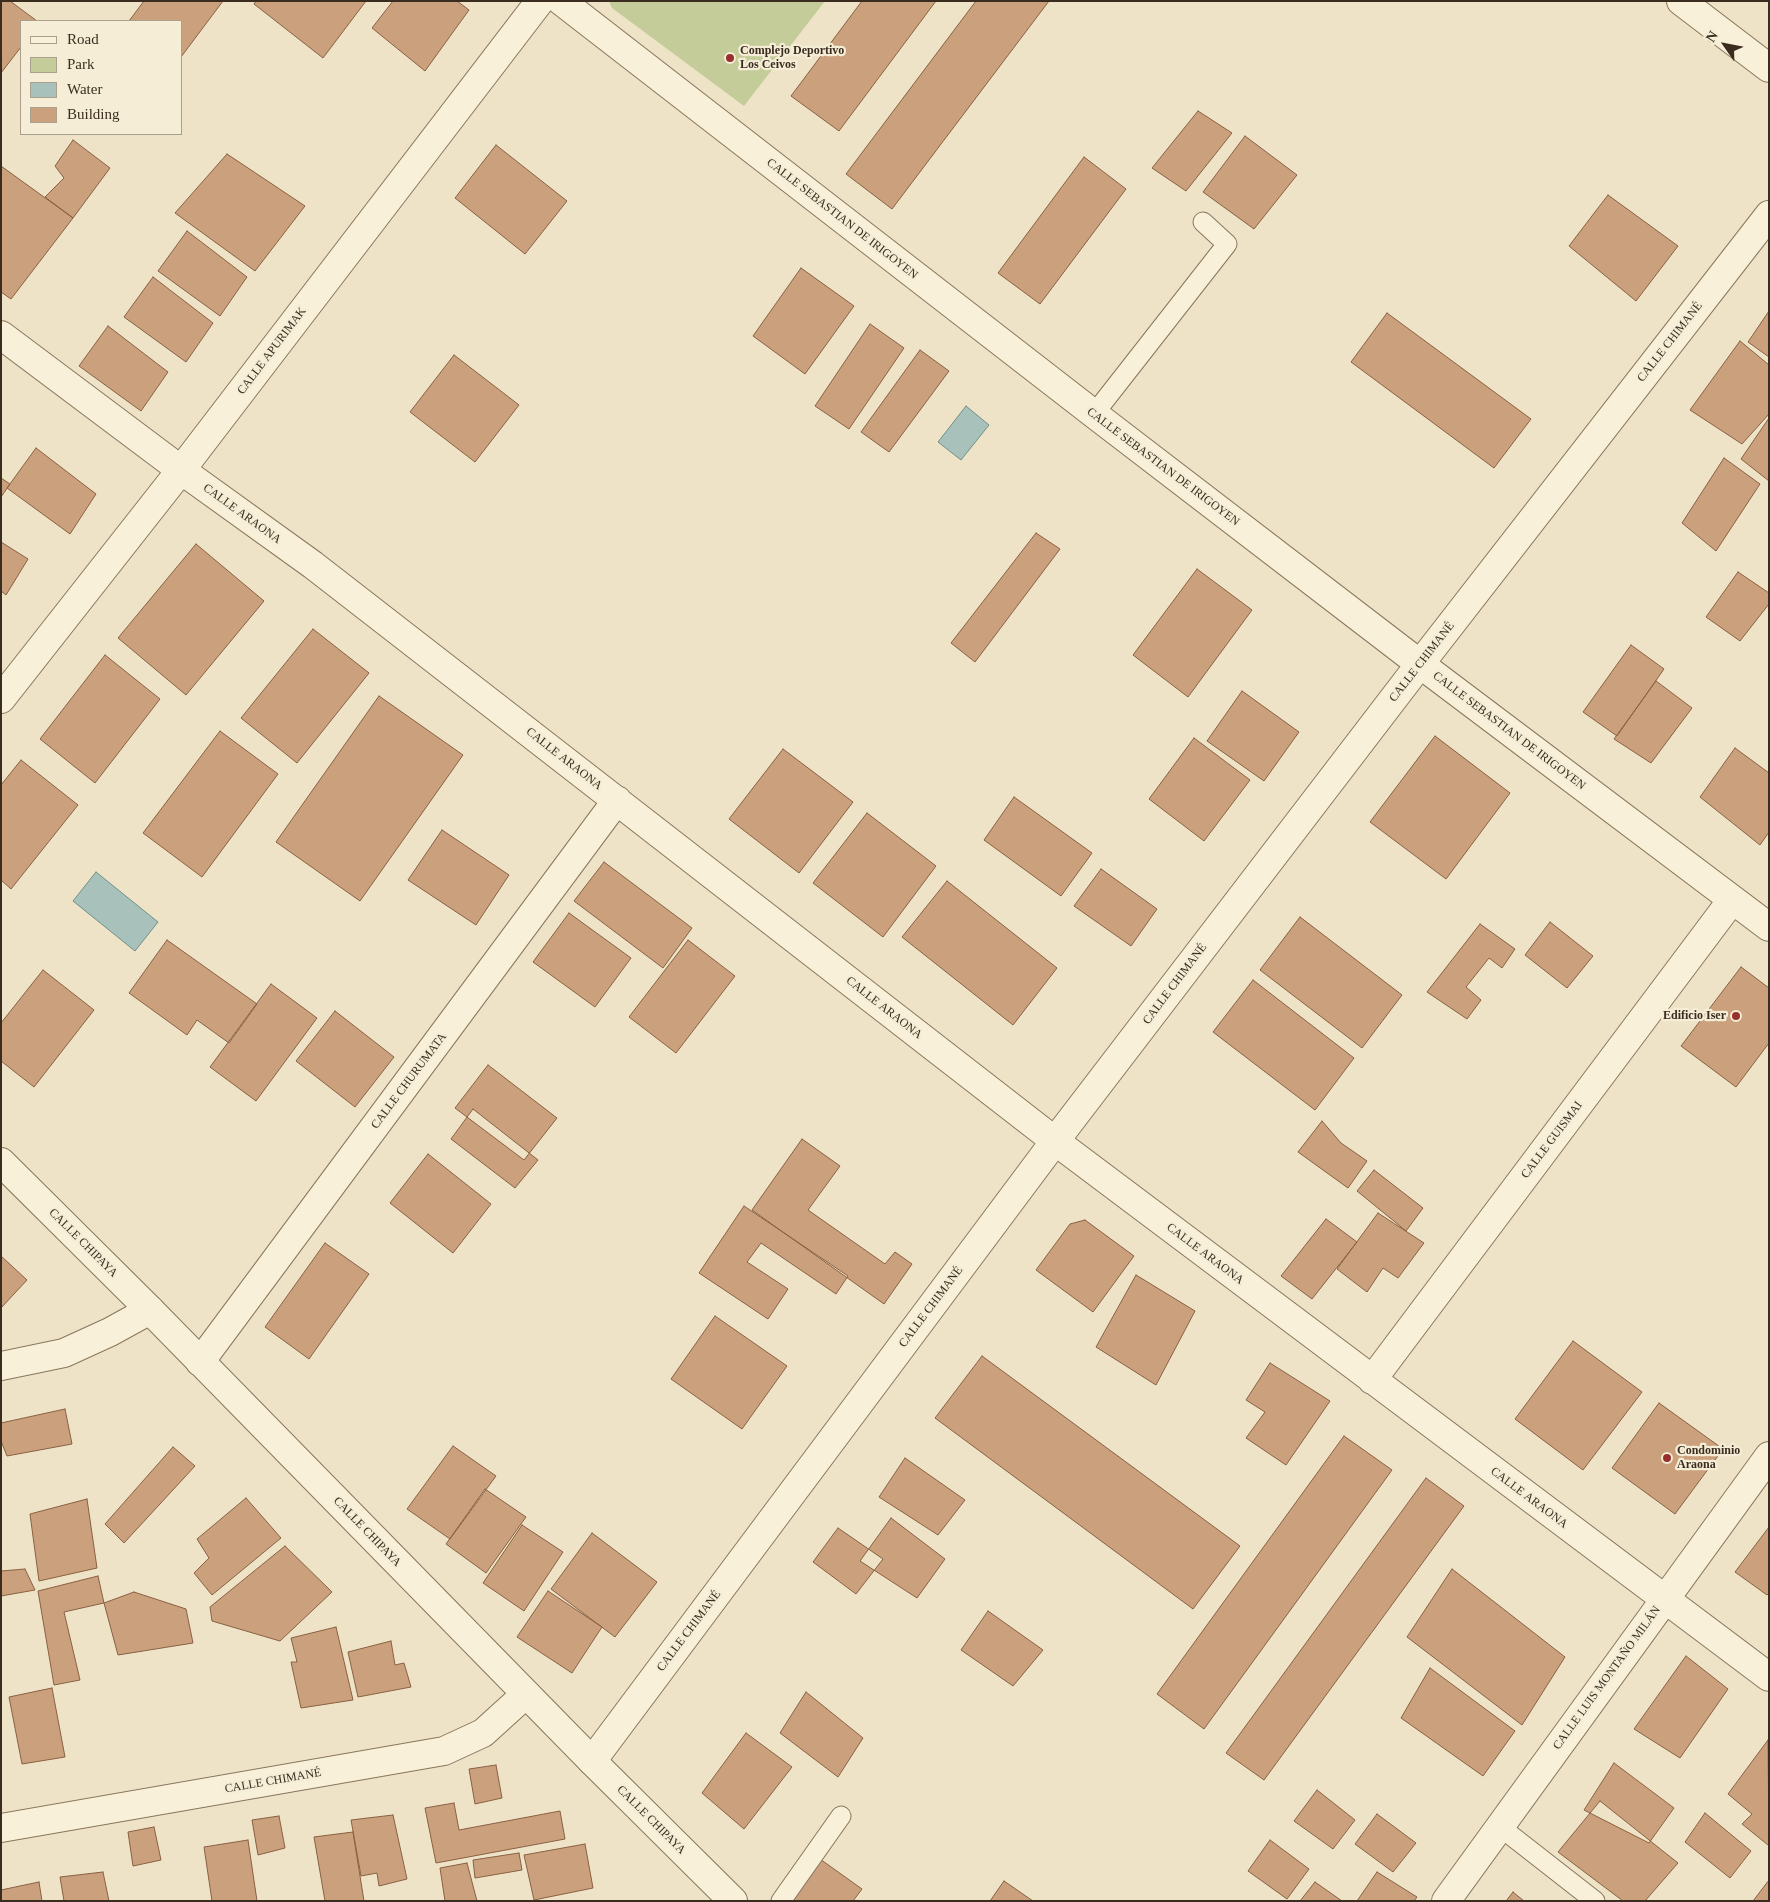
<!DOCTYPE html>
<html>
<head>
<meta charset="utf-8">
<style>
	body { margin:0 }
	#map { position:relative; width:1770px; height:1902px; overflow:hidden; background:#eee3c6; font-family:Georgia,serif }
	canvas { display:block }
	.frame { position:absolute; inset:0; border:2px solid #3a2d1f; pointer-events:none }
	.legend { position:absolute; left:20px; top:20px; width:162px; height:115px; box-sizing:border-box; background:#f5edd6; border:1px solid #aaa08d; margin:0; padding:6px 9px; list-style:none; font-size:15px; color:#3a2d1f }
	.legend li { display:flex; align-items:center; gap:10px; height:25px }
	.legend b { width:25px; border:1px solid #aaa08d }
	.north { position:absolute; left:1700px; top:20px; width:50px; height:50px; -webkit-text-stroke:4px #f5edd6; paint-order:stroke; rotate:303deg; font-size:14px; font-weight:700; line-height:20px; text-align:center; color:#3a2d1f }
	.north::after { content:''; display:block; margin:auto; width:18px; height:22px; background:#3a2d1f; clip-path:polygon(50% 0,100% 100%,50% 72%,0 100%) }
</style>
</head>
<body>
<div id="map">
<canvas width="1770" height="1902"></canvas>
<div class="frame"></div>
<ul class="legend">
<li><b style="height:6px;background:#f9f0da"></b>Road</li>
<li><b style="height:14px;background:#c4cc9a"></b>Park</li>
<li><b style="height:14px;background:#a8c2bb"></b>Water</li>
<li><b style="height:14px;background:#cba07d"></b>Building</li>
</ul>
<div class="north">N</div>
</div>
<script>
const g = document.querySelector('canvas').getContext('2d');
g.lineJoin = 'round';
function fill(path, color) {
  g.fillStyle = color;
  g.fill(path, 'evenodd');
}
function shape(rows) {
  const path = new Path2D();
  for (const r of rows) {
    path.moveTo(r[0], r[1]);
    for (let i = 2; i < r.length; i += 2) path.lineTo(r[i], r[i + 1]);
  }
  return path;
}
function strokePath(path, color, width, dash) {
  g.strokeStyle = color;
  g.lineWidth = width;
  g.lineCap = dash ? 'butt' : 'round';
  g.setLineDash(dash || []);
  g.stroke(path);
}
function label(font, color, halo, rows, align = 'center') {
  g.font = font + ' Georgia,serif';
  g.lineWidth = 4.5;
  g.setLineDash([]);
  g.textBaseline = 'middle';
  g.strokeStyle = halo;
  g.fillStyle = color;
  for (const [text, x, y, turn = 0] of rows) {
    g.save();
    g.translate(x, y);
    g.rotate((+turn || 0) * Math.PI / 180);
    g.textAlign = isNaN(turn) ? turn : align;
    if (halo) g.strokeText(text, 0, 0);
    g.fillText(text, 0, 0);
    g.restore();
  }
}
const green = shape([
	[609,1,825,1,744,106,612,8]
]);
const water = shape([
	[966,406,989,425,961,460,938,442,966,406],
	[96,872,158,922,135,951,73,901,96,872]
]);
const building = shape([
	[1,1,10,1,37,21,21,21,21,47,1,73,1,1],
	[144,1,223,1,181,57,181,21,129,21,144,1],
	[256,1,366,1,323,58,254,4,256,1],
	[393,1,457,1,469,10,425,71,372,28,393,1],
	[862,1,936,1,839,131,791,96,862,1],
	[976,1,1049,1,892,209,846,174,976,1],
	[1198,111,1232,133,1186,191,1152,168,1198,111],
	[1245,136,1297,175,1254,229,1203,192,1245,136],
	[73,140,110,168,73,218,45,197,64,178,55,166,73,140],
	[496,145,567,201,525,254,455,198,496,145],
	[227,154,305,206,255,271,175,213,227,154],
	[1084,157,1126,189,1040,304,998,273,1084,157],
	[1,166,73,218,11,299,1,292,1,166],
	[1608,195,1678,246,1636,301,1569,246,1608,195],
	[187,231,247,277,220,316,158,271,187,231],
	[801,268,854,306,805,374,753,336,801,268],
	[153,277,213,323,186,362,124,317,153,277],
	[1769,311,1769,357,1748,342,1769,311],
	[1387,313,1531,419,1494,468,1351,362,1387,313],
	[870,324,904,348,849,429,815,406,870,324],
	[108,326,168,372,141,411,79,366,108,326],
	[1740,341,1769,365,1769,414,1742,444,1690,410,1740,341],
	[920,350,949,371,889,452,861,432,920,350],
	[454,355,519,405,475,462,410,412,454,355],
	[1769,418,1769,481,1741,459,1769,418],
	[36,448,96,494,70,534,7,488,36,448],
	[1724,458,1760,484,1716,551,1682,523,1724,458],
	[1,478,10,484,1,497,1,478],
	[1036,533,1060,549,975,662,951,643,1036,533],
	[1,542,28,559,6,595,1,591,1,542],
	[196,544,264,601,186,695,118,638,196,544],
	[1197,569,1252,610,1188,697,1133,655,1197,569],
	[1738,572,1769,593,1769,604,1740,641,1706,617,1738,572],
	[313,629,369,673,297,763,241,718,313,629],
	[1631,645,1664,669,1617,736,1583,712,1631,645],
	[105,655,160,699,95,783,40,739,105,655],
	[1656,681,1692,708,1651,763,1614,739,1656,681],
	[1242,691,1299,732,1264,781,1207,741,1242,691],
	[379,696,463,755,360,901,276,842,379,696],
	[220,731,278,774,202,877,143,833,220,731],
	[1435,736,1510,793,1446,879,1370,822,1435,736],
	[1194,738,1250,780,1204,841,1149,799,1194,738],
	[1735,748,1769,773,1769,832,1760,845,1700,797,1735,748],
	[783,749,853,802,799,873,729,819,783,749],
	[21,760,78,805,11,889,1,880,1,785,21,760],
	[1014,797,1092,853,1061,896,984,840,1014,797],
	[867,813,936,866,883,937,813,883,867,813],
	[442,830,509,875,476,925,408,880,442,830],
	[604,862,692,928,663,968,574,901,604,862],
	[1101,869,1157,909,1131,946,1074,906,1101,869],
	[947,881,1057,968,1013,1025,902,937,947,881],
	[569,913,631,958,595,1007,533,962,569,913],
	[1300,917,1402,995,1362,1048,1260,970,1300,917],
	[1550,922,1593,956,1567,988,1525,955,1550,922],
	[1480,924,1515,949,1502,968,1489,958,1466,987,1481,1000,1467,1019,1427,992,1480,924],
	[167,940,257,1004,229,1043,197,1020,187,1035,129,993,167,940],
	[688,940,735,976,676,1053,629,1017,688,940],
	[1741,967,1769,988,1769,1043,1736,1087,1681,1046,1741,967],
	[43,970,94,1010,34,1087,1,1061,1,1023,43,970],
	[1253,980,1354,1058,1315,1110,1213,1032,1253,980],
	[271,984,317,1018,256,1101,210,1067,271,984],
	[335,1011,394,1057,355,1107,296,1061,335,1011],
	[488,1065,557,1118,524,1160,455,1108,488,1065],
	[473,1109,538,1160,515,1188,451,1139,473,1109],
	[1322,1121,1341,1143,1367,1161,1348,1188,1298,1152,1322,1121],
	[802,1139,840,1166,808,1210,885,1264,895,1252,912,1264,884,1304,752,1210,802,1139],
	[428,1154,491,1204,453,1253,390,1203,428,1154],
	[1374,1170,1423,1208,1406,1231,1357,1191,1374,1170],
	[744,1206,848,1276,836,1294,761,1243,747,1262,788,1289,768,1319,699,1273,744,1206],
	[1378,1213,1424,1243,1398,1278,1383,1268,1367,1292,1337,1269,1378,1213],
	[1326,1219,1357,1242,1312,1299,1281,1276,1326,1219],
	[1085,1220,1134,1256,1093,1312,1036,1270,1070,1224,1085,1220],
	[325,1243,369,1274,309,1359,265,1327,325,1243],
	[1,1256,27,1280,1,1308,1,1256],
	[1136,1275,1195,1311,1156,1385,1096,1347,1136,1275],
	[715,1316,787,1366,742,1429,671,1379,715,1316],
	[1573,1341,1642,1392,1583,1470,1515,1419,1573,1341],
	[982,1356,1240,1546,1193,1609,935,1418,982,1356],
	[1270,1363,1330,1401,1286,1465,1246,1438,1265,1412,1246,1400,1270,1363],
	[1659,1403,1723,1449,1675,1514,1612,1468,1659,1403],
	[65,1409,72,1444,7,1456,1,1441,1,1423,65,1409],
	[1344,1436,1392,1470,1204,1729,1157,1694,1344,1436],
	[453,1446,496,1476,450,1539,407,1509,453,1446],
	[173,1447,195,1466,124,1543,105,1524,173,1447],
	[905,1458,965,1500,938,1535,879,1497,905,1458],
	[1426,1478,1464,1506,1264,1780,1226,1753,1426,1478],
	[485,1489,526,1517,486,1573,446,1544,485,1489],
	[246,1498,281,1538,212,1595,194,1573,209,1558,197,1539,246,1498],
	[87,1499,97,1568,39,1581,30,1514,87,1499],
	[891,1518,945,1559,917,1598,860,1561,891,1518],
	[522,1525,563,1552,524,1611,483,1583,522,1525],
	[1769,1527,1769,1593,1767,1595,1735,1572,1769,1527],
	[838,1528,883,1559,856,1594,813,1562,838,1528],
	[592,1533,657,1582,615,1637,551,1589,592,1533],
	[285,1546,332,1592,280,1641,212,1621,210,1607,285,1546],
	[25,1569,35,1590,1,1596,1,1571,25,1569],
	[1452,1569,1565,1657,1522,1725,1407,1637,1452,1569],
	[98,1576,104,1603,64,1612,80,1680,54,1685,38,1591,98,1576],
	[548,1591,602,1627,572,1673,517,1637,548,1591],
	[134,1592,186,1609,193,1643,118,1655,104,1603,134,1592],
	[988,1611,1043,1650,1013,1686,961,1650,988,1611],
	[336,1627,353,1700,301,1708,291,1662,297,1662,291,1638,336,1627],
	[391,1641,395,1665,404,1663,411,1687,358,1697,348,1652,391,1641],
	[1686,1656,1728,1689,1680,1758,1634,1729,1686,1656],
	[1430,1668,1515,1731,1483,1776,1401,1718,1430,1668],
	[52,1688,65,1757,22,1764,9,1697,52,1688],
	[806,1692,863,1738,838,1777,780,1733,806,1692],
	[746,1733,792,1767,744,1829,702,1793,746,1733],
	[1768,1740,1769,1844,1768,1845,1742,1824,1752,1814,1728,1794,1768,1740],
	[1614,1763,1674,1808,1649,1843,1584,1810,1614,1763],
	[496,1765,502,1798,475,1804,469,1769,496,1765],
	[1317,1790,1355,1820,1333,1849,1294,1821,1317,1790],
	[1600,1801,1678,1863,1645,1901,1623,1901,1558,1852,1600,1801],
	[454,1803,459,1830,560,1811,565,1839,436,1863,425,1808,454,1803],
	[1705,1813,1751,1851,1730,1878,1685,1842,1705,1813],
	[1377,1814,1416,1843,1393,1872,1355,1844,1377,1814],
	[393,1815,407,1879,379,1886,377,1873,361,1876,351,1820,393,1815],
	[279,1816,285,1848,258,1855,252,1820,279,1816],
	[154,1827,161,1860,133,1866,128,1832,154,1827],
	[353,1832,364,1901,325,1901,314,1837,353,1832],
	[248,1840,257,1901,212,1901,204,1847,248,1840],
	[1270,1840,1309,1869,1287,1899,1248,1871,1270,1840],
	[585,1844,593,1888,534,1900,524,1855,585,1844],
	[519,1853,522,1870,475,1878,473,1860,519,1853],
	[820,1859,862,1889,853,1901,791,1901,820,1859],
	[467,1863,477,1901,445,1901,440,1868,467,1863],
	[103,1872,109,1901,64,1901,60,1877,103,1872],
	[1377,1872,1417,1897,1414,1901,1357,1901,1377,1872],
	[1769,1880,1769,1901,1753,1901,1769,1880],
	[1004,1881,1033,1901,990,1901,1004,1881],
	[39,1882,42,1901,1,1901,1,1890,39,1882],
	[1315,1882,1342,1901,1300,1901,1315,1882],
	[1513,1892,1524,1901,1506,1901,1513,1892]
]);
const service = shape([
	[1094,414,1227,244,1203,222],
	[1499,1826,1595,1901],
	[781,1901,841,1816]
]);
const minor = shape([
	[561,1,1094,414,1420,664,1769,927],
	[1681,1,1769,68],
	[1,335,181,470,313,565,1055,1141,1769,1677],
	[1,699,181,470,540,1],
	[200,1362,617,800],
	[1,1366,64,1353,110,1332,150,1310],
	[1372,1380,1732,900],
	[592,1761,1055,1141,1420,664,1769,215],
	[1,1828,444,1751,483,1733,526,1694],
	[1446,1901,1769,1456]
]);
const tertiary = shape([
	[1,1162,150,1310,592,1761,733,1901]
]);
const markers = [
	[730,58,5,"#97302d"],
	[1736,1016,5,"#97302d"],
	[1667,1458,5,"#97302d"]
];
const poiNames = [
	["Complejo Deportivo",740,51],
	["Los Ceivos",740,65],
	["Edificio Iser",1726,1016,"right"],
	["Condominio",1677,1451],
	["Araona",1677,1465]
];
const streetNames = [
	["CALLE SEBASTIAN DE IRIGOYEN",842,219,38],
	["CALLE CHIMANÉ",1670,342,-52],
	["CALLE APURIMAK",272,351,-53],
	["CALLE SEBASTIAN DE IRIGOYEN",1163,467,37],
	["CALLE ARAONA",242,514,36],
	["CALLE CHIMANÉ",1422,662,-52],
	["CALLE SEBASTIAN DE IRIGOYEN",1509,731,37],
	["CALLE ARAONA",564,759,38],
	["CALLE CHIMANÉ",1175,984,-53],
	["CALLE ARAONA",884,1008,38],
	["CALLE CHURUMATA",409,1081,-53],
	["CALLE GUISMAI",1552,1140,-53],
	["CALLE CHIPAYA",83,1243,45],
	["CALLE ARAONA",1205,1254,37],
	["CALLE CHIMANÉ",931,1307,-53],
	["CALLE ARAONA",1529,1498,37],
	["CALLE CHIPAYA",367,1532,46],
	["CALLE CHIMANÉ",689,1631,-53],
	["CALLE LUIS MONTAÑO MILÁN",1607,1678,-54],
	["CALLE CHIMANÉ",273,1781,-10],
	["CALLE CHIPAYA",651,1820,45]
];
fill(green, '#c4cc9a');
fill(water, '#a8c2bb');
strokePath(water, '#6e9089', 1);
fill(building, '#cba07d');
strokePath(building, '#886042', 1);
strokePath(service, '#89765c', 21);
strokePath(minor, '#89765c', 30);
strokePath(tertiary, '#89765c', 30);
strokePath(service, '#f9f0da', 19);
strokePath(minor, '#f9f0da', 28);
strokePath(tertiary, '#f9f0da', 28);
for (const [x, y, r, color] of markers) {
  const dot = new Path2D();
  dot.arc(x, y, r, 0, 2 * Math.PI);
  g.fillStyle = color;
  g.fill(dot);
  strokePath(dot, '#f5edd6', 2);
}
label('bold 12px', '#3a2d1f', '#f5edd6', poiNames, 'left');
label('12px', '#3a2d1f', '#f5edd6', streetNames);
</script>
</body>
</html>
